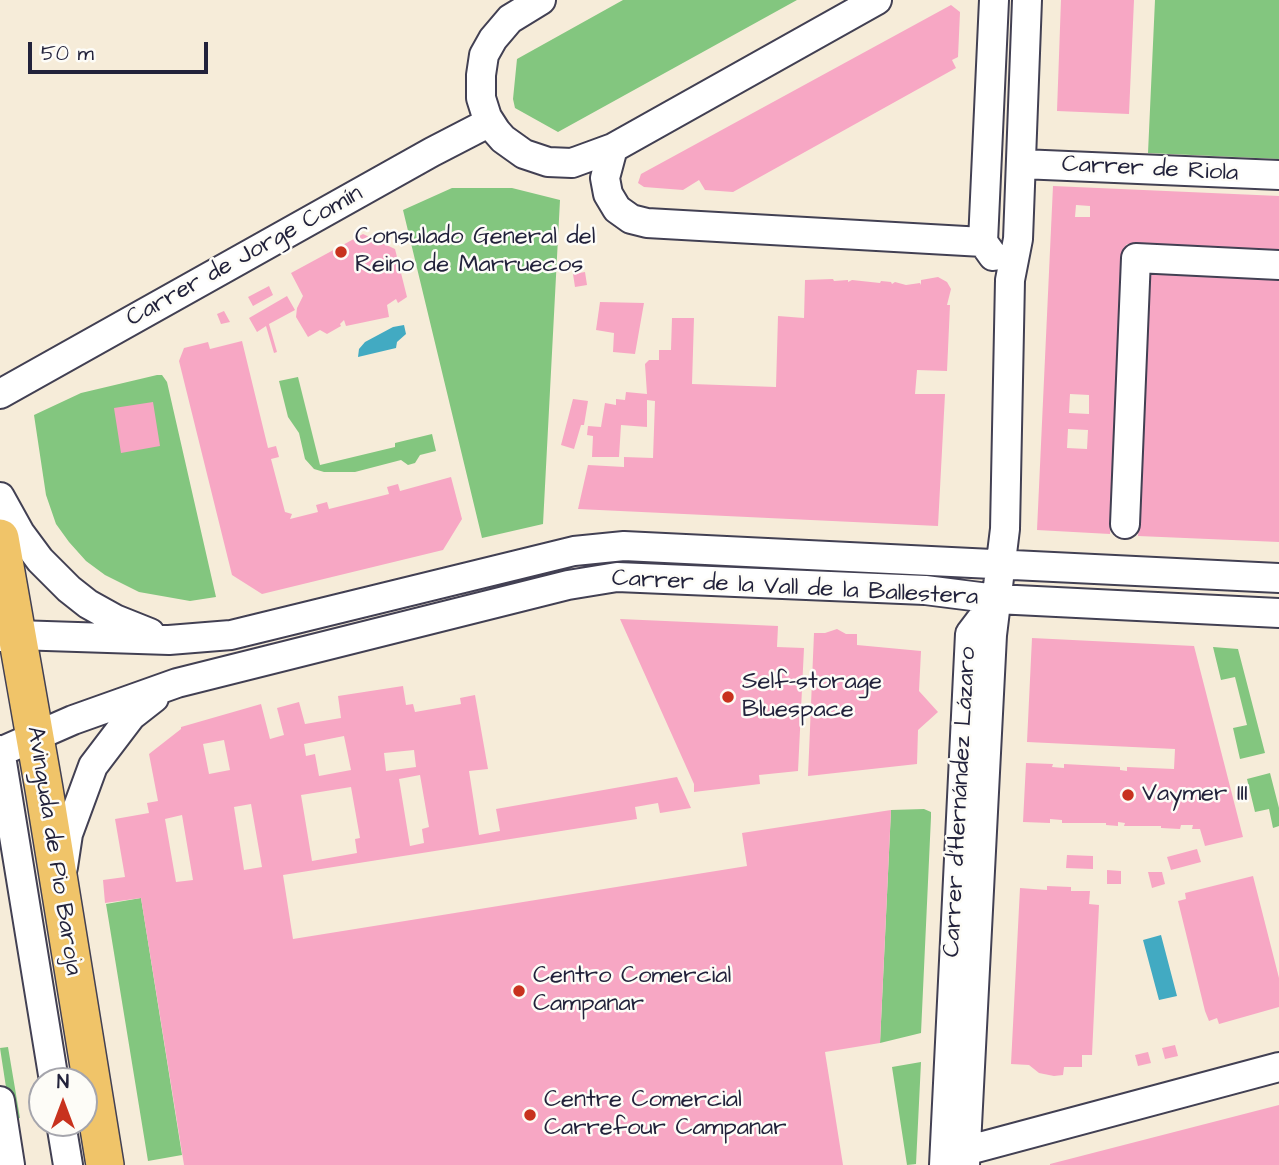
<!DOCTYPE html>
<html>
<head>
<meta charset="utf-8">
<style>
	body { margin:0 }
	#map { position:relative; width:1279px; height:1165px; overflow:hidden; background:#f6ecd9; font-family:"Architects Daughter",sans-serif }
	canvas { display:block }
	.north { position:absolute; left:28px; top:1067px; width:70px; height:70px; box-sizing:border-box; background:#fdfcf7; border:2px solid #a5a5ac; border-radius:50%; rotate:0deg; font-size:19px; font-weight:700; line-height:28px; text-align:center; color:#22223b }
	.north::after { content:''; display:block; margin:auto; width:24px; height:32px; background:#c8321e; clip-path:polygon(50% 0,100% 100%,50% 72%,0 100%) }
	.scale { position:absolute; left:28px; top:42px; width:180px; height:32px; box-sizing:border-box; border:4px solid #22223b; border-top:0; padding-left:9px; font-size:21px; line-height:24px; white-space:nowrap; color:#22223b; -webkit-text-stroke:5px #fdfcf7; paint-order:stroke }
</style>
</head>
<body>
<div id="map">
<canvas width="1279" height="1165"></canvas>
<div class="north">N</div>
<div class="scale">50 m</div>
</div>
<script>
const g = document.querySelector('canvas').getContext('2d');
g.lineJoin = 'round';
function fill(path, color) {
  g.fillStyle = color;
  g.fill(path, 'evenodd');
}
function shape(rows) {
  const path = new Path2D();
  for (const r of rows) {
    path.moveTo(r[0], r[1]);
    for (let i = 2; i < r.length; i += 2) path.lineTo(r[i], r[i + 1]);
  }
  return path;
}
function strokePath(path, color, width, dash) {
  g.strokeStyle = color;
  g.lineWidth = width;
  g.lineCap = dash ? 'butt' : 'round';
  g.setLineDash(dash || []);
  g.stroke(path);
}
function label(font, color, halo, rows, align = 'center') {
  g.font = font + ' "Architects Daughter",sans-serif';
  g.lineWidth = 5;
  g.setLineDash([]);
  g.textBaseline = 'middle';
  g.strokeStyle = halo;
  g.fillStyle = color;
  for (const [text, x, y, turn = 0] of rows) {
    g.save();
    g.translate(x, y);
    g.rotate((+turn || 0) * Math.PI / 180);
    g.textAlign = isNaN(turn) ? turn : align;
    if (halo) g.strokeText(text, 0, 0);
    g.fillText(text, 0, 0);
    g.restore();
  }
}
const green = shape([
	[623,0,797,0,558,132,515,108,513,99,517,59],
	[1155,0,1279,0,1279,159,1148,153],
	[452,188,512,188,560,200,543,524,482,538,403,210],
	[157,375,162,375,167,382,216,597,190,601,139,592,105,575,86,561,69,542,56,524,46,495,34,415,81,393],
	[298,377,320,465,395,447,395,443,432,434,436,451,420,455,415,463,408,465,401,460,355,472,324,472,314,469,305,459,299,433,288,417,279,381],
	[1213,647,1238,649,1265,753,1240,759,1233,728,1247,725,1235,677,1221,680],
	[1270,773,1279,808,1279,826,1273,828,1269,809,1255,812,1247,779],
	[924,809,931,812,931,817,921,1033,880,1043,891,810],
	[141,898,182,1155,148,1161,106,904],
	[8,1047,20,1118,11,1120,0,1048],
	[921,1062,916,1164,907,1165,892,1067]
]);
const water = shape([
	[404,325,406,334,397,342,396,348,358,357,359,349,365,342,393,327],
	[1161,935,1177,996,1159,1000,1143,940]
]);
const building = shape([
	[1061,0,1134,0,1129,114,1057,111],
	[951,5,960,12,958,57,952,60,956,68,733,192,705,190,699,180,683,190,644,187,638,183,641,174],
	[1053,186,1279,196,1279,251,1127,244,1123,251,1110,534,1037,530],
	[1076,205,1090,206,1090,217,1075,217],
	[1070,394,1089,395,1089,414,1069,413],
	[1068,429,1088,430,1087,449,1067,448],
	[363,234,395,249,407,297,398,303,396,299,387,305,389,317,346,326,344,320,340,324,341,326,327,334,320,330,308,337,296,317,297,308,303,296,291,273],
	[585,272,587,285,575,287,573,274],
	[1150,274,1279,280,1279,542,1138,536],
	[938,277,947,282,951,289,947,305,950,305,947,371,917,370,915,394,945,394,938,526,578,509,588,465,624,467,624,457,653,458,655,401,647,400,647,427,621,425,619,457,592,457,593,436,587,435,588,426,601,427,605,403,616,405,616,399,625,400,626,392,647,394,645,364,649,360,659,360,659,350,671,350,672,318,694,318,692,384,776,387,778,316,804,318,805,280,833,279,834,281,848,280,848,282,852,280,880,283,881,281,891,282,892,284,895,282,906,285,920,283,921,285,921,280],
	[269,286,273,295,253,306,248,297],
	[287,296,295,310,269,324,277,352,274,353,266,326,257,332,249,318],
	[600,302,644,303,635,354,613,352,614,333,596,330],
	[224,311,230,322,221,324,217,314],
	[242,341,268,448,276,446,279,457,271,459,285,512,292,514,290,519,318,512,316,505,327,502,329,509,389,494,387,487,398,484,400,491,451,477,462,519,443,550,262,594,232,575,179,361,184,348,208,342,210,349],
	[573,399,588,401,584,425,581,425,574,449,561,445],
	[153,402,160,446,121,453,114,408],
	[620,619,778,626,777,647,804,648,798,771,759,775,760,784,694,792,694,784],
	[837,629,846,634,857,634,857,645,921,651,919,691,938,712,918,730,917,764,808,776,814,633,825,633],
	[1032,638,1194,646,1243,837,1205,846,1200,829,1192,829,1193,825,1181,825,1180,829,1161,828,1161,826,1124,826,1125,823,1118,822,1118,826,1106,825,1106,823,1062,823,1062,820,1050,819,1050,823,1023,822,1026,763,1053,764,1052,767,1064,768,1064,764,1120,767,1120,770,1127,771,1127,767,1174,769,1175,749,1027,742],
	[403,686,406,705,413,704,415,712,461,704,460,698,475,695,488,769,469,771,479,835,500,831,496,809,677,777,691,808,660,813,658,803,635,807,637,819,283,875,293,939,747,866,742,833,891,810,880,1043,825,1052,843,1165,184,1165,141,898,105,903,103,880,125,877,115,819,149,813,147,803,158,801,149,754,181,729,181,727,261,704,270,739,284,735,277,708,299,702,305,724,341,718,338,696],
	[344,736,351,770,319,776,315,754,306,756,304,744],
	[224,740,230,770,209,774,203,744],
	[414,750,416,767,386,771,384,753],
	[420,775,429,827,422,829,424,843,410,846,399,779],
	[351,787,360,838,355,839,357,853,312,861,301,795],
	[251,804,262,867,244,870,234,807],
	[182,815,193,880,176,882,165,819],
	[1197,849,1201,862,1171,870,1167,857],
	[1067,855,1093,856,1093,869,1066,868],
	[1107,870,1121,871,1121,884,1107,884],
	[1148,872,1162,872,1165,884,1152,888],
	[1253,876,1279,978,1279,1007,1219,1024,1217,1018,1209,1021,1205,1011,1178,901,1186,899,1185,893],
	[1047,886,1071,887,1071,891,1090,891,1089,904,1099,905,1092,1055,1082,1055,1082,1067,1064,1067,1063,1075,1054,1076,1039,1073,1029,1065,1011,1064,1020,888,1047,890],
	[1175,1045,1178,1056,1165,1059,1162,1048],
	[1148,1052,1151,1063,1138,1066,1135,1055],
	[1279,1105,1279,1165,1050,1165,1050,1164]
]);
const minor = shape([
	[541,0,510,19,493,39,484,55,481,75,481,98,487,117,496,131,503,139,524,154,548,162,572,163,613,148,877,0],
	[613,148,605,178,608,194,617,209,631,219,647,223,983,242],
	[1021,164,1279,175],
	[993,256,983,242,994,0],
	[0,394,432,152,490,122],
	[0,497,20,533,40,560,69,589,88,604,115,619,150,633],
	[1125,524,1136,258,1279,265],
	[0,637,16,635,169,640,231,635,574,551,624,546,1279,578],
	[0,750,54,1081],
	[0,752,73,720,177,683,568,585,617,577,925,590,996,599,1279,613],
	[63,867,68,834,93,766,131,716,154,698],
	[0,1101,10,1165],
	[61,1123,68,1165],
	[950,1155,1279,1067],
	[944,1165,970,634,995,601],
	[965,1165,992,635,1005,529,1010,280,1018,239,1027,0]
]);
const major = shape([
	[0,538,44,789,105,1165]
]);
const markers = [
	[341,252,7,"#c8321e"],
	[728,697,7,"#c8321e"],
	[1128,795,7,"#c8321e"],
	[519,991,7,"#c8321e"],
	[530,1115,7,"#c8321e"]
];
const streetNames = [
	["Carrer de Riola",1150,170,3],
	["Carrer de Jorge Comín",245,257,-29],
	["Carrer de la Vall de la Ballestera",795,589,3],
	["Carrer d'Hernández Lázaro",961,802,-87],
	["Avinguda de Pio Baroja",53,851,81]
];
const poiNames = [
	["Consulado General del",355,238],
	["Reino de Marruecos",355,266],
	["Self-storage",742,683],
	["Bluespace",742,711],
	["Vaymer III",1142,795],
	["Centro Comercial",533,977],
	["Campanar",533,1005],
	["Centre Comercial",544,1101],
	["Carrefour Campanar",544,1129]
];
fill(green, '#83c67f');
fill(water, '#42aac2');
fill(building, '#f7a7c4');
strokePath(minor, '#424053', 32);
strokePath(major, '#424053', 40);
strokePath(minor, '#fff', 28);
strokePath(major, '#f0c469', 37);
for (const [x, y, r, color] of markers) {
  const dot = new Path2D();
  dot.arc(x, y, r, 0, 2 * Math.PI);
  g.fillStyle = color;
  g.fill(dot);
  strokePath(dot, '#fdfcf7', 2.5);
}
label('24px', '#22223b', '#fdfcf7', streetNames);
label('24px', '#22223b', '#fdfcf7', poiNames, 'left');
</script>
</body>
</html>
